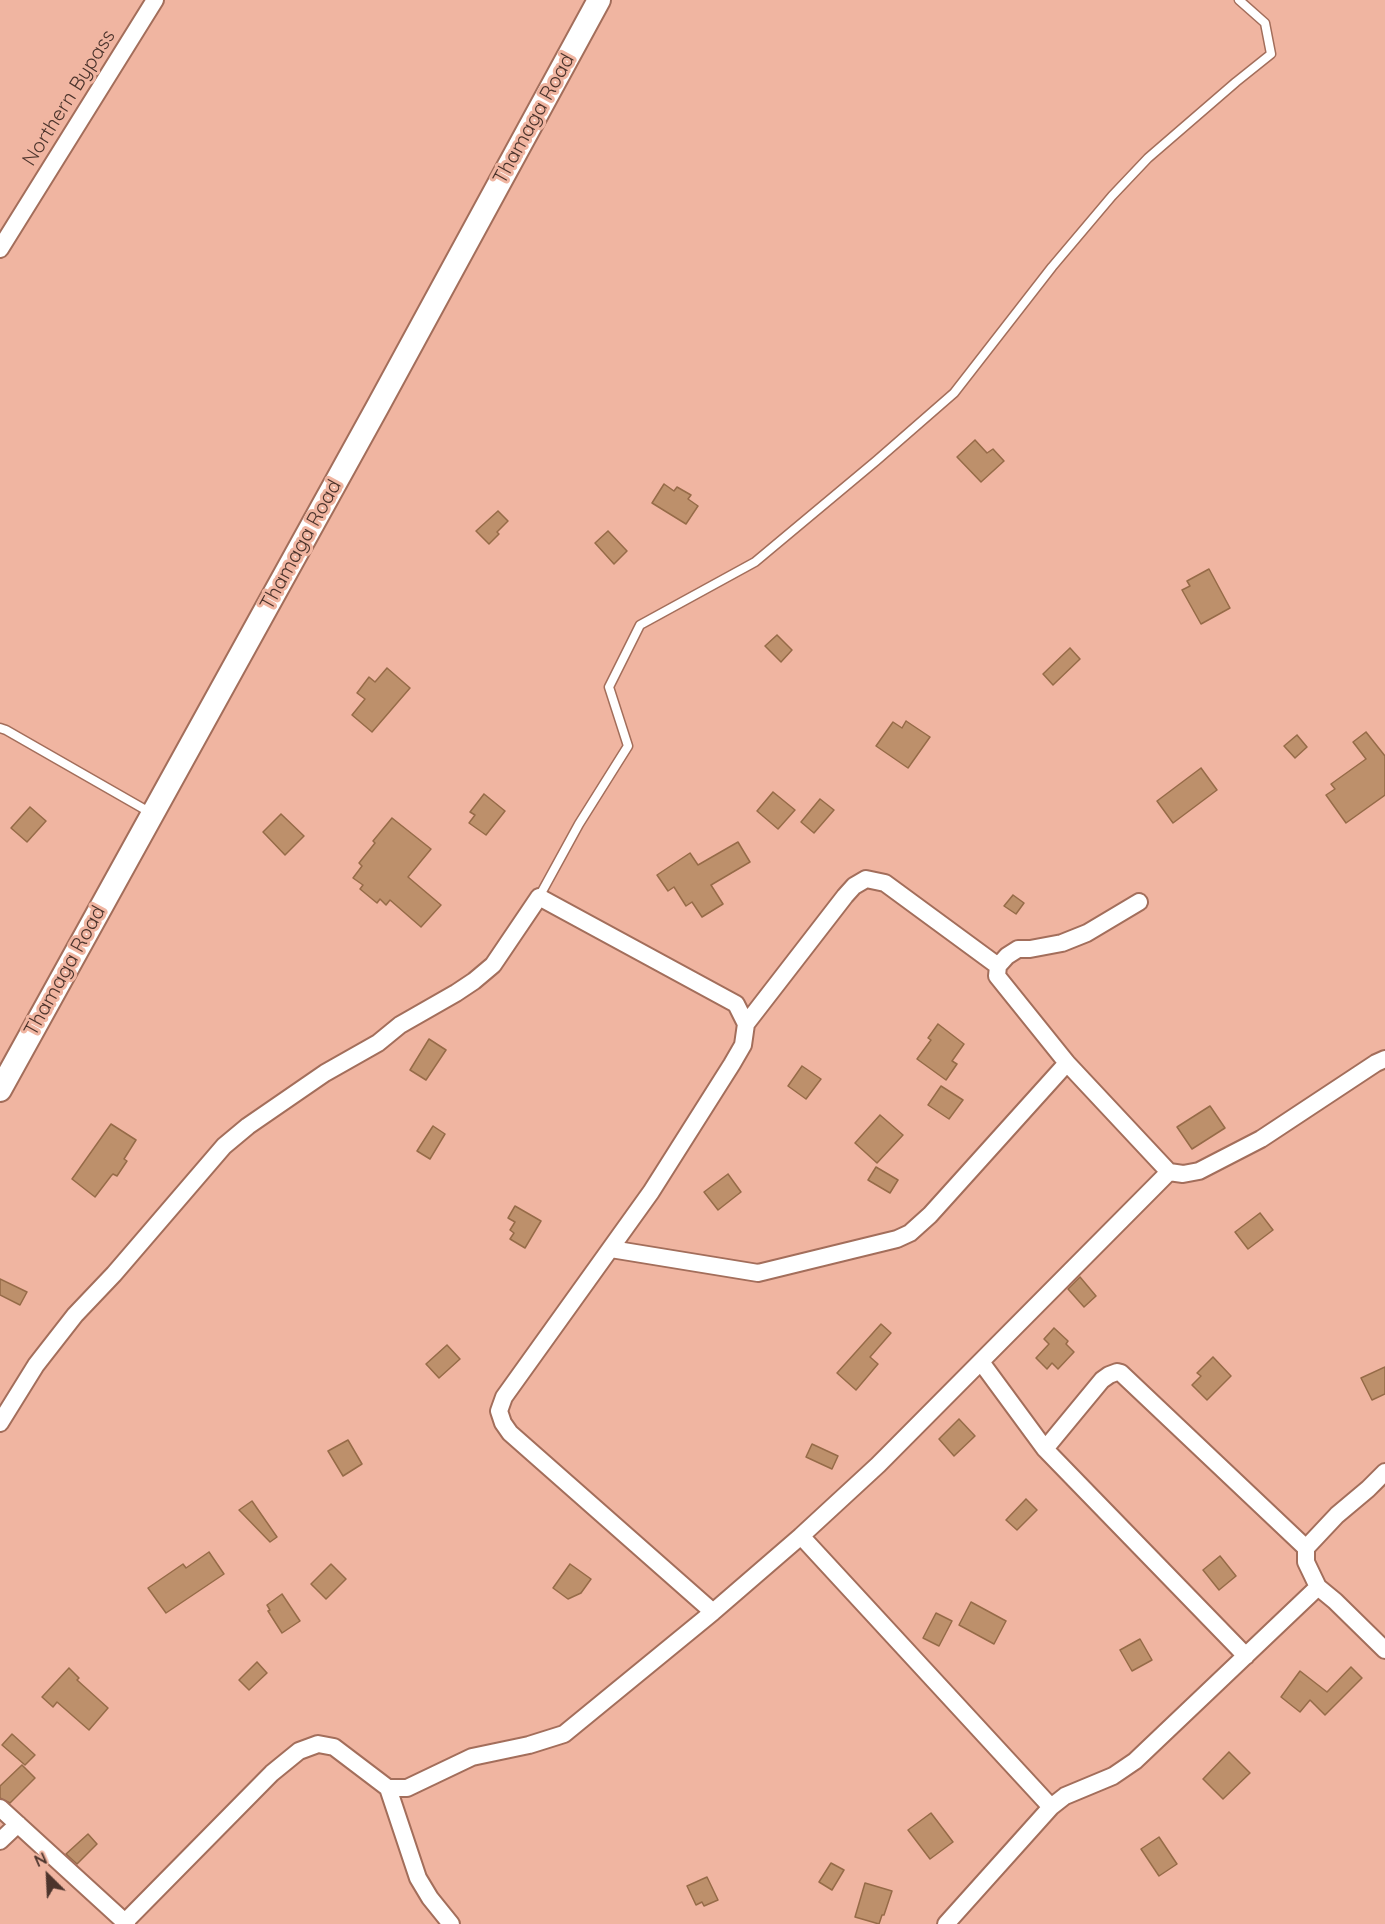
<!DOCTYPE html>
<html>
<head>
<meta charset="utf-8">
<style>
	body { margin:0 }
	#map { position:relative; width:1385px; height:1924px; overflow:hidden; background:#f0b5a1; font-family:Quicksand,sans-serif }
	canvas { display:block }
	.north { position:absolute; left:18px; top:1846px; width:60px; height:60px; -webkit-text-stroke:4px #f0b5a1; paint-order:stroke; rotate:336deg; font-size:16px; font-weight:700; line-height:24px; text-align:center; color:#4c342c }
	.north::after { content:''; display:block; margin:auto; width:21px; height:27px; background:#4c342c; clip-path:polygon(50% 0,100% 100%,50% 72%,0 100%) }
</style>
</head>
<body>
<div id="map">
<canvas width="1385" height="1924"></canvas>
<div class="north">N</div>
</div>
<script>
const g = document.querySelector('canvas').getContext('2d');
g.lineJoin = 'round';
function fill(path, color) {
  g.fillStyle = color;
  g.fill(path, 'evenodd');
}
function shape(rows) {
  const path = new Path2D();
  for (const r of rows) {
    path.moveTo(r[0], r[1]);
    for (let i = 2; i < r.length; i += 2) path.lineTo(r[i], r[i + 1]);
  }
  return path;
}
function strokePath(path, color, width, dash) {
  g.strokeStyle = color;
  g.lineWidth = width;
  g.lineCap = dash ? 'butt' : 'round';
  g.setLineDash(dash || []);
  g.stroke(path);
}
function label(font, color, halo, rows, align = 'center') {
  g.font = font + ' Quicksand,sans-serif';
  g.lineWidth = 6;
  g.setLineDash([]);
  g.textBaseline = 'middle';
  g.strokeStyle = halo;
  g.fillStyle = color;
  for (const [text, x, y, turn = 0] of rows) {
    g.save();
    g.translate(x, y);
    g.rotate((+turn || 0) * Math.PI / 180);
    g.textAlign = isNaN(turn) ? turn : align;
    if (halo) g.strokeText(text, 0, 0);
    g.fillText(text, 0, 0);
    g.restore();
  }
}
const building = shape([
	[975,440,987,453,993,449,1004,461,981,482,957,457,975,440],
	[664,484,674,491,677,487,691,495,688,499,698,506,686,524,652,503,664,484],
	[498,511,508,521,497,532,499,534,489,544,476,531,498,511],
	[608,531,627,551,614,564,595,543,608,531],
	[1209,569,1230,608,1201,624,1182,590,1190,586,1187,581,1209,569],
	[777,635,792,650,781,662,765,646,777,635],
	[1070,648,1080,659,1053,685,1043,674,1070,648],
	[387,668,410,688,372,732,352,715,365,699,357,693,369,677,375,682,387,668],
	[906,721,930,737,908,768,876,746,893,722,902,728,906,721],
	[1366,732,1385,756,1385,795,1346,823,1326,795,1335,789,1331,784,1366,759,1353,742,1366,732],
	[1297,735,1307,747,1295,758,1284,746,1297,735],
	[1201,768,1217,790,1173,823,1157,801,1201,768],
	[773,792,795,810,778,829,757,811,773,792],
	[484,794,505,811,486,835,469,823,475,815,470,812,484,794],
	[820,799,834,810,814,833,801,822,820,799],
	[30,807,46,821,27,842,11,828,30,807],
	[281,814,304,836,285,855,263,832,281,814],
	[392,818,431,849,408,877,441,905,421,927,390,900,386,905,380,899,377,903,360,889,363,885,353,878,362,866,359,863,375,843,373,841,392,818],
	[738,842,750,862,711,885,723,904,702,917,692,902,686,906,674,887,668,891,657,875,690,853,698,865,738,842],
	[1013,895,1024,903,1016,914,1004,906,1013,895],
	[938,1024,964,1044,952,1061,957,1064,946,1080,917,1059,931,1040,928,1038,938,1024],
	[429,1039,446,1050,426,1080,410,1070,429,1039],
	[802,1066,821,1079,806,1099,788,1086,802,1066],
	[941,1086,963,1100,949,1119,928,1105,941,1086],
	[1210,1106,1225,1128,1192,1149,1177,1127,1210,1106],
	[880,1115,903,1135,877,1163,855,1143,880,1115],
	[111,1124,136,1140,124,1159,127,1161,117,1176,113,1174,111,1176,95,1197,72,1179,111,1124],
	[433,1126,445,1134,430,1159,417,1151,433,1126],
	[876,1167,898,1180,890,1193,868,1180,876,1167],
	[728,1174,741,1192,718,1210,704,1192,728,1174],
	[515,1206,541,1221,525,1248,510,1239,514,1233,510,1230,515,1222,508,1218,515,1206],
	[1260,1213,1273,1230,1248,1249,1235,1232,1260,1213],
	[1080,1277,1096,1296,1084,1307,1068,1289,1080,1277],
	[0,1279,27,1292,20,1305,0,1295,0,1279],
	[881,1324,891,1333,870,1357,878,1364,856,1390,837,1373,881,1324],
	[1054,1328,1068,1341,1066,1344,1074,1352,1058,1369,1052,1363,1047,1369,1036,1358,1049,1344,1044,1339,1054,1328],
	[447,1345,460,1359,439,1378,426,1364,447,1345],
	[1213,1357,1231,1376,1207,1400,1192,1385,1201,1376,1197,1373,1213,1357],
	[1385,1367,1385,1394,1372,1400,1361,1378,1385,1367],
	[959,1419,975,1436,954,1456,939,1439,959,1419],
	[348,1440,362,1464,343,1476,328,1451,348,1440],
	[812,1444,838,1456,832,1469,806,1457,812,1444],
	[1026,1499,1037,1510,1017,1530,1006,1520,1026,1499],
	[252,1501,277,1537,270,1542,239,1510,252,1501],
	[209,1552,224,1574,166,1613,148,1588,183,1564,186,1568,209,1552],
	[1220,1556,1236,1576,1219,1590,1203,1570,1220,1556],
	[331,1564,346,1579,326,1599,311,1584,331,1564],
	[570,1564,591,1579,581,1593,568,1599,553,1588,570,1564],
	[282,1594,300,1621,282,1633,268,1611,270,1610,267,1605,282,1594],
	[971,1602,1006,1621,994,1644,959,1625,971,1602],
	[936,1613,952,1621,939,1646,923,1638,936,1613],
	[1140,1639,1152,1660,1132,1671,1120,1650,1140,1639],
	[257,1662,267,1673,249,1690,239,1680,257,1662],
	[1351,1667,1362,1678,1325,1715,1310,1700,1300,1712,1281,1697,1300,1671,1327,1692,1351,1667],
	[69,1668,79,1678,77,1680,108,1708,89,1730,57,1702,53,1707,42,1697,69,1668],
	[12,1734,35,1755,25,1765,2,1745,12,1734],
	[1229,1752,1250,1773,1223,1799,1203,1779,1229,1752],
	[22,1765,35,1778,10,1803,0,1798,0,1786,22,1765],
	[931,1813,953,1842,930,1859,908,1830,931,1813],
	[88,1834,97,1844,77,1864,66,1854,88,1834],
	[1159,1837,1177,1864,1159,1876,1141,1849,1159,1837],
	[831,1863,844,1870,832,1890,819,1882,831,1863],
	[707,1877,718,1900,704,1906,702,1902,696,1905,687,1886,707,1877],
	[865,1883,892,1891,884,1915,882,1915,879,1924,855,1917,865,1883]
]);
const lane = shape([
	[0,728,6,730,151,813],
	[539,897,579,824,628,746,609,687,640,625,755,562,876,461,954,393,1052,267,1112,196,1148,158,1236,82,1271,54,1265,23,1239,0]
]);
const street = shape([
	[0,249,155,0],
	[1139,902,1087,933,1062,943,1030,949,1018,949,1007,956,998,966,997,976,1067,1063,1169,1172,1183,1174,1199,1171,1261,1139,1376,1063,1385,1059],
	[746,1024,845,896,854,886,866,879,885,883,998,966],
	[611,1249,758,1273,897,1239,910,1233,930,1215,1067,1063],
	[981,1362,1045,1449,1246,1656],
	[0,1423,36,1365,75,1315,114,1274,224,1146,248,1126,325,1073,378,1043,400,1025,456,993,474,981,493,965,539,897,736,1004,746,1024,743,1045,732,1064,651,1192,504,1397,499,1411,503,1423,510,1433,713,1612],
	[1045,1449,1102,1380,1109,1375,1117,1372,1121,1373,1306,1548],
	[1385,1472,1368,1489,1337,1515,1306,1548,1306,1562,1318,1587,1335,1601,1385,1650],
	[801,1536,1051,1807],
	[388,1788,418,1878,430,1898,451,1924],
	[0,1808,127,1924],
	[0,1841,18,1824],
	[123,1924,272,1773,299,1751,318,1744,334,1747,388,1788,407,1788,472,1757,529,1745,564,1734,713,1612,801,1536,878,1465,1169,1172],
	[946,1924,1051,1807,1065,1796,1113,1776,1135,1761,1318,1587]
]);
const secondary = shape([
	[0,1090,378,406,599,0]
]);
const streetNames = [
	["Northern Bypass",69,98,-58],
	["Thamaga Road",534,119,-61],
	["Thamaga Road",301,545,-61],
	["Thamaga Road",65,971,-61]
];
fill(building, '#bd906b');
strokePath(building, '#966b48', 1.5);
strokePath(lane, '#a36e5b', 11);
strokePath(street, '#a36e5b', 20);
strokePath(secondary, '#a36e5b', 26);
strokePath(lane, '#fff', 8);
strokePath(street, '#fff', 16);
strokePath(secondary, '#fff', 22);
label('20px', '#4c342c', '#f0b5a1', streetNames);
</script>
</body>
</html>
